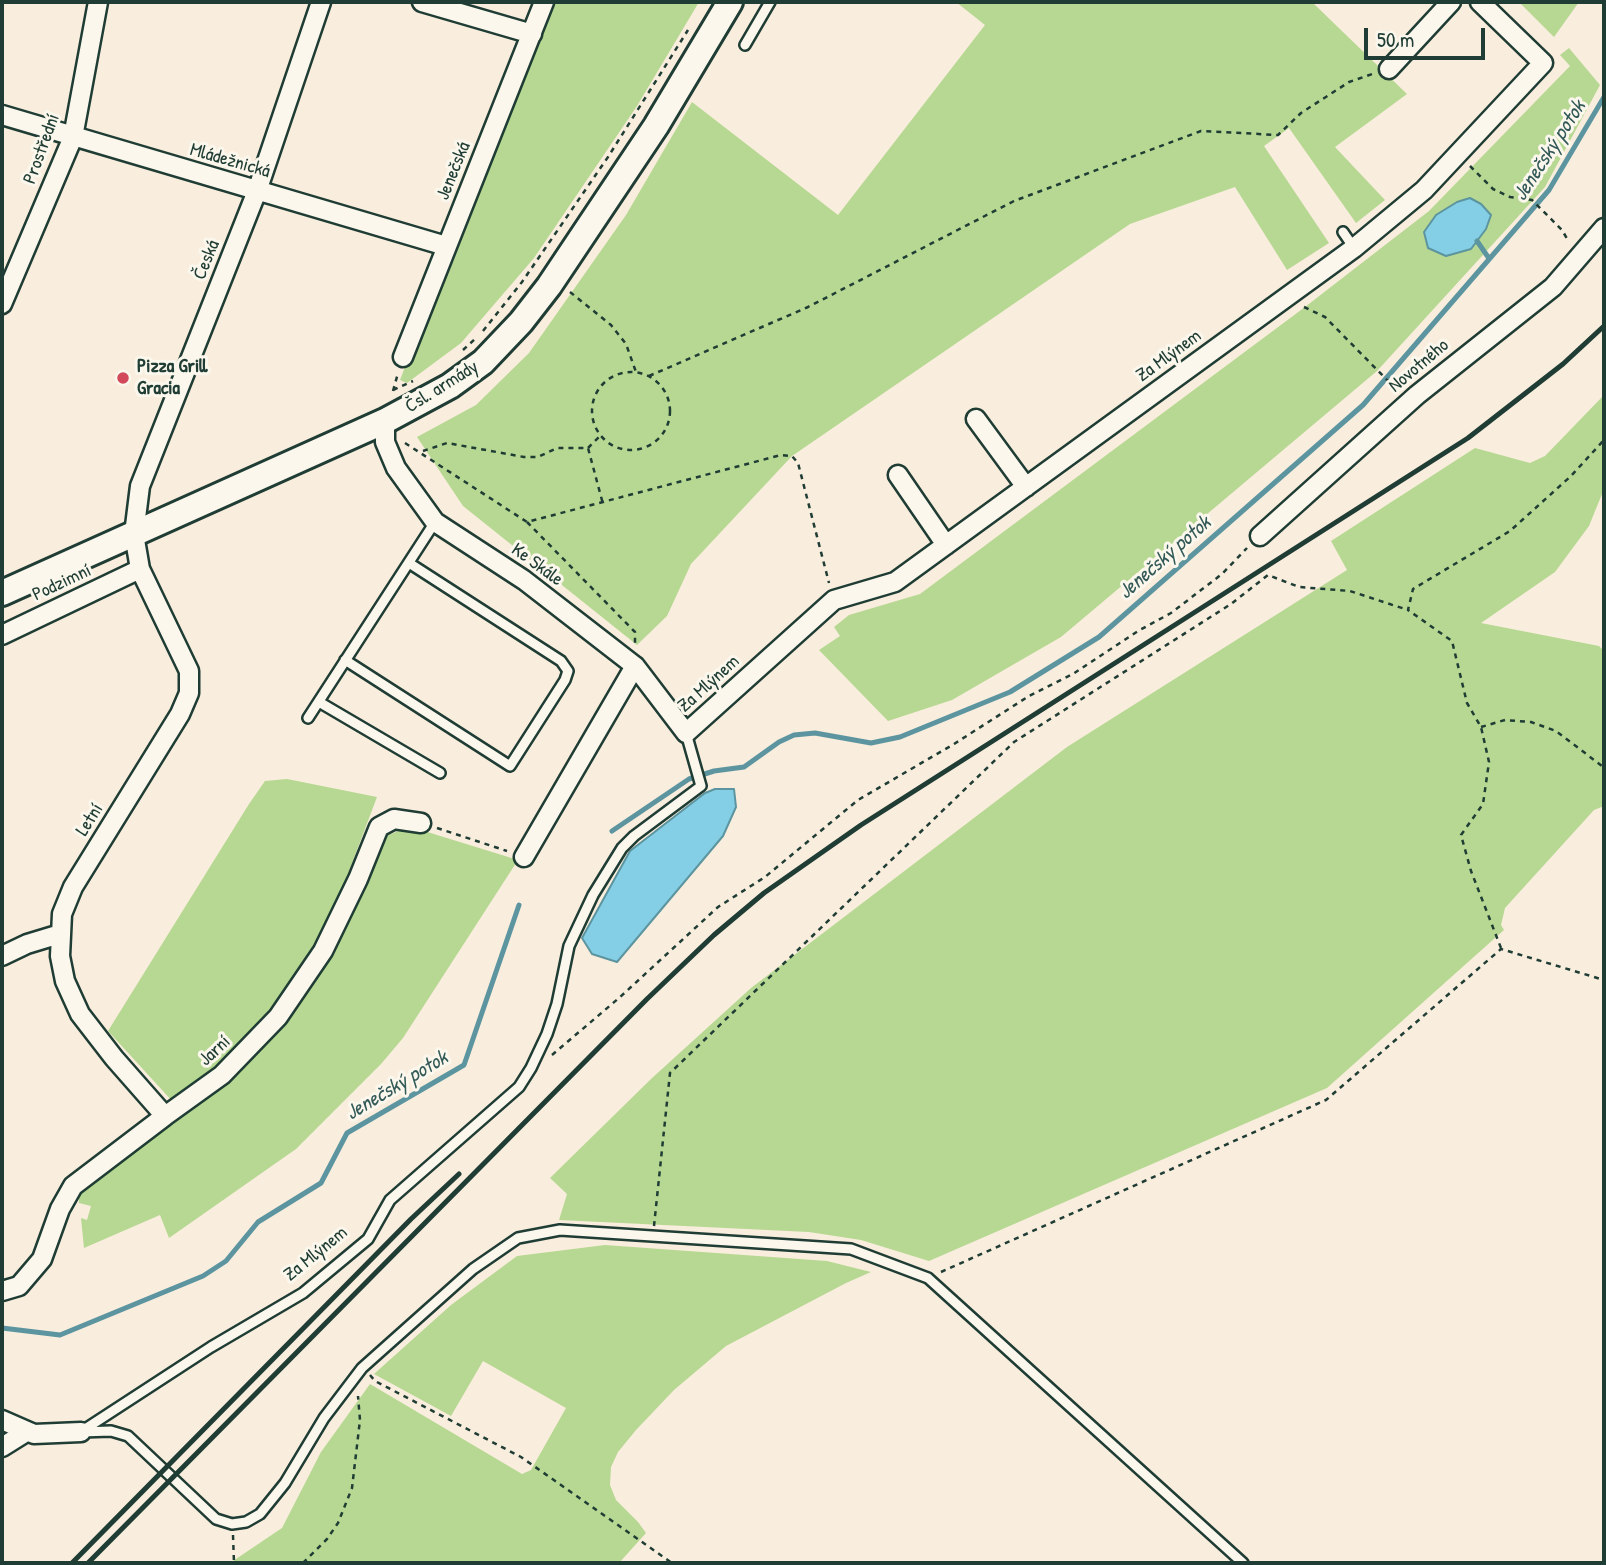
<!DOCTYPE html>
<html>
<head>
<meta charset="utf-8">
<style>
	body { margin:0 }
	#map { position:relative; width:1606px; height:1565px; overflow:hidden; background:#f9eddd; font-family:"Patrick Hand",sans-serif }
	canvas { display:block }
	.frame { position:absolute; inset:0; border:4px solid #1f3d34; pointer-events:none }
	.scale { position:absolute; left:1364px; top:28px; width:121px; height:32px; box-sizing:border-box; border:4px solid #1f3d34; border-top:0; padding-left:9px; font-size:21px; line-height:24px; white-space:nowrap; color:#1f3d34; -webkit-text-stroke:5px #fbf7ec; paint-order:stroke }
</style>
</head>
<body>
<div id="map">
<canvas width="1606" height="1565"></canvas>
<div class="frame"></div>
<div class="scale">50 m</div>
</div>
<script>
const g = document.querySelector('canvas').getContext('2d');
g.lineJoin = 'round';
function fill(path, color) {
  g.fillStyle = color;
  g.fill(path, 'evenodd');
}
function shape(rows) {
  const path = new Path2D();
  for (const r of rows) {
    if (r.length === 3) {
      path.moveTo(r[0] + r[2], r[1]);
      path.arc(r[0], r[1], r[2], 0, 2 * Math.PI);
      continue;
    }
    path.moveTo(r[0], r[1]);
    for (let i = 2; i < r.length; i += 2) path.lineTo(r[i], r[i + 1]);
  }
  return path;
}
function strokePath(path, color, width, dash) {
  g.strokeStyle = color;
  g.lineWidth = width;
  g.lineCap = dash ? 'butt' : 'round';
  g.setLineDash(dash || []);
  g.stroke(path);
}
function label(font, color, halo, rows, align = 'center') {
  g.font = font + ' "Patrick Hand",sans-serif';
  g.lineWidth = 6;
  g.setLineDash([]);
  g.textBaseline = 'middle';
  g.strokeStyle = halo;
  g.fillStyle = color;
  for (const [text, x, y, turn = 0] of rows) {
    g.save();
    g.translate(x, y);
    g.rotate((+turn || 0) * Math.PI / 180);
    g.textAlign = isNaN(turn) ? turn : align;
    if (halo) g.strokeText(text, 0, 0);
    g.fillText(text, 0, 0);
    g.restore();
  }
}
const green = shape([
	[554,2,699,2,637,106,534,258,461,343,407,383,400,380,446,261,453,262],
	[956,2,1312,2,1407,94,1335,147,1385,200,1356,223,1289,128,1264,146,1329,243,1287,270,1235,187,1130,224,792,456,691,564,667,616,637,645,463,506,417,437,476,405,529,353,626,215,692,102,838,215,985,25],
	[1519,2,1579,2,1554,37],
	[1569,48,1600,85,1545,187,1377,371,1061,637,952,700,888,721,819,650,840,636,834,627,849,615,920,594,1305,307,1429,211,1570,66,1560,55],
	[1604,395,1604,489,1589,526,1555,572,1481,623,1599,646,1604,651,1604,806,1594,810,1505,908,1501,925,1504,930,1327,1088,929,1261,861,1240,809,1232,559,1220,567,1194,550,1178,651,1079,751,988,1067,747,1347,570,1331,541,1475,448,1530,463,1545,456],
	[287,779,377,797,343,887,327,922,296,975,259,1023,232,1052,173,1102,108,1031,249,804,265,781],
	[401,830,421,830,518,860,403,1038,381,1064,296,1149,169,1238,160,1215,84,1248,81,1218,87,1220,91,1206,79,1203,79,1193,205,1100,238,1072,275,1032,308,989,331,953,360,894,379,844,388,835],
	[605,1245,827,1261,871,1272,846,1283,726,1346,674,1390,636,1430,618,1452,611,1467,610,1485,616,1500,638,1522,646,1533,619,1563,230,1563,282,1528,321,1452,370,1384,522,1474,531,1470,566,1408,483,1361,451,1416,374,1374,451,1305,517,1256]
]);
const water = shape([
	[1470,198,1481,204,1491,215,1486,229,1471,249,1446,256,1428,248,1424,232,1436,215,1457,202,1470,198],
	[715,789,734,789,736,807,723,836,617,962,592,954,582,938,630,851,705,793,715,789]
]);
const stream = shape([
	[1477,241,1488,257],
	[612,831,689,779,714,771,744,767,779,742,794,735,815,733,871,743,900,737,1010,692,1099,637,1363,405,1549,190,1604,97],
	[2,1328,60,1335,203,1276,226,1261,258,1222,321,1183,347,1133,464,1065,519,905]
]);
const path = shape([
	[1470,166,1493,189,1510,197,1532,200,1562,230,1569,242],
	[570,292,611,325,626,344,636,372],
	[1304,307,1325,317,1397,390],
	[483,331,522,282,608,157,688,30],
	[463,350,476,338],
	[631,411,39],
	[649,376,808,307,1014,201,1201,131,1278,135,1301,113,1349,82,1375,73],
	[393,390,413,381],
	[393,391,398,373],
	[405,443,527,522,781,455,792,456,798,463,829,583],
	[588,448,600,436],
	[423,451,447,443,524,457,538,457,557,448,588,448,603,504],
	[527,522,635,632,635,645],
	[1481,727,1505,720,1531,722,1556,731,1602,766],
	[437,828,507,851],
	[1501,948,1471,871,1461,835,1483,804,1489,762,1481,727,1467,703,1452,641,1408,610,1413,589,1510,531,1571,476,1604,440],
	[552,1055,619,998,718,907,765,877,858,800,954,744,1029,696,1073,674,1138,631,1171,613,1222,574,1247,548],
	[654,1226,670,1073,1014,742,1231,604,1268,575,1299,587,1350,591,1408,610],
	[941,1272,1326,1100,1501,949,1604,980],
	[370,1375,375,1381,521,1457,672,1563],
	[233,1535,234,1563],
	[303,1563,327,1539,338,1523,352,1488,360,1420,358,1396]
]);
const lane = shape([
	[745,45,770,2],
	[1343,232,1354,248],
	[345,660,510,766,565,680,568,671,561,661,409,563],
	[319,702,440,773],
	[308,718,435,522],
	[82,1431,211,1347,303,1293,368,1239,390,1200,519,1087,531,1068,547,1034,557,1004,569,946,593,895,622,848,634,836,701,786,686,733],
	[81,1432,111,1431,128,1436,216,1519,232,1524,246,1522,260,1514,285,1483,324,1418,362,1368,473,1269,518,1238,560,1230,851,1249,928,1278,1243,1563]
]);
const street = shape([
	[422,2,532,34],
	[1389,69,1451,2],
	[2,115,446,246],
	[2,304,73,137,98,2],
	[403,357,544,2],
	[976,419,1026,487],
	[385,421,385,442,396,468,435,522,524,580,635,666,686,733,834,600,895,582,1354,248,1424,190,1543,63,1480,2],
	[898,475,946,545],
	[1260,536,1417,395,1553,287,1604,228],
	[2,635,140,569],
	[524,857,635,666],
	[2,956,27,944,60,934],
	[165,1116,114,1058,80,1014,65,981,60,956,62,914,73,887,180,714,189,693,189,671,140,569,134,534,140,486,257,191,321,2],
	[2,1291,19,1286,42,1259,60,1209,73,1186,165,1116,222,1075,278,1017,323,951,358,879,379,827,394,819,421,823],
	[2,1420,34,1434,81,1432],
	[2,1447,26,1432]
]);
const secondary = shape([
	[2,593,385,421,450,386,483,362,521,322,549,286,656,126,730,2]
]);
const rail = shape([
	[72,1563,411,1219,459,1174],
	[88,1563,647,999,714,935,764,893,861,825,1468,438,1563,364,1604,326]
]);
const markers = [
	[123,378,7,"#d1495b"]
];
const streetNames = [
	["Prostřední",42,149,-70],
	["Mládežnická",230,161,16],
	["Jenečská",454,171,-68],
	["Česká",207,260,-68],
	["Za Mlýnem",1169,356,-36],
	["Novotného",1419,366,-40],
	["Čsl. armády",442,387,-32],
	["Ke Skále",537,565,36],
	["Podzimní",62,583,-25],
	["Za Mlýnem",709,684,-42],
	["Letní",90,820,-58],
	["Jarní",215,1051,-43],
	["Za Mlýnem",316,1254,-39]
];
const poiNames = [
	["Pizza Grill",137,367],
	["Gracia",137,389]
];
const waterNames = [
	["Jenečský potok",1550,151,-57],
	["Jenečský potok",1165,558,-41],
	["Jenečský potok",397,1086,-31]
];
fill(green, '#b7d892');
fill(water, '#85cfe6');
strokePath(water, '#5c959f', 2);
strokePath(stream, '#5c959f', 5);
strokePath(lane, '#1f3d34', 14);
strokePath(street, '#1f3d34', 23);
strokePath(secondary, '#1f3d34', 30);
strokePath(path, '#1f3d34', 2.5, [5, 5]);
strokePath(lane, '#fbf7ec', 9);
strokePath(street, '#fbf7ec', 18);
strokePath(secondary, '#fbf7ec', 24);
strokePath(rail, '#1f3d34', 5);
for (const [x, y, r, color] of markers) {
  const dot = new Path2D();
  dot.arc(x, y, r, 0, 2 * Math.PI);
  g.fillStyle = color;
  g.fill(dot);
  strokePath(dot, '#fbf7ec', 2.5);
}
label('19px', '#1f3d34', '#fbf7ec', streetNames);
label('bold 19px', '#1f3d34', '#fbf7ec', poiNames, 'left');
label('italic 21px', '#335a58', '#fbf7ec', waterNames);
</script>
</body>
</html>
